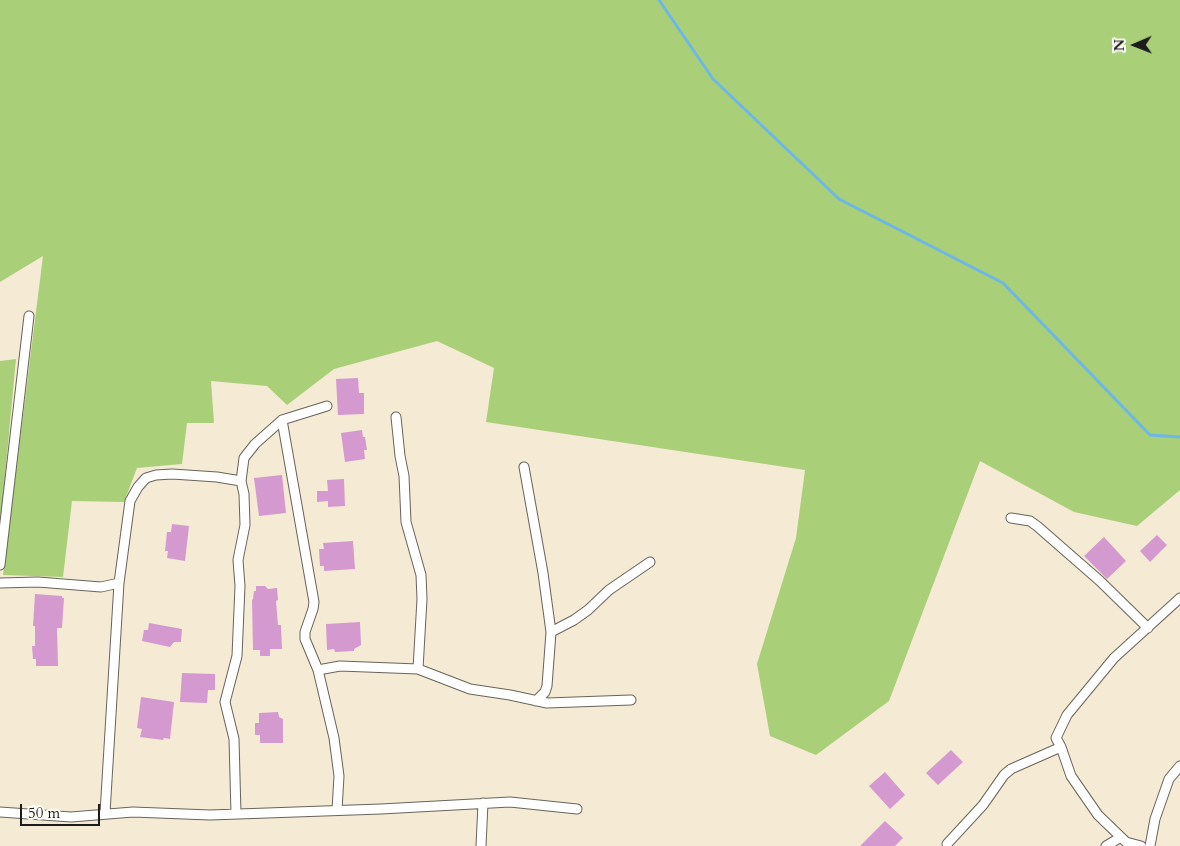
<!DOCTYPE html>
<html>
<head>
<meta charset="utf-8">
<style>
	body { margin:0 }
	#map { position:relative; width:1180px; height:846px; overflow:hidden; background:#f5ead4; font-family:Cardo,serif }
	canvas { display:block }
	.north { position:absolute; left:1110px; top:20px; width:50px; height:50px; -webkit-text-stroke:4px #fdfcf7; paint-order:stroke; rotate:269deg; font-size:14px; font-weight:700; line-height:20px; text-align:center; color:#1c1c1c }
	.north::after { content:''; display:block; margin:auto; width:18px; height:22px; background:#1c1c1c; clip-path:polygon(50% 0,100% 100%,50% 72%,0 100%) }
	.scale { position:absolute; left:20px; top:804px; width:80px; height:22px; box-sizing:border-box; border:2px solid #1c1c1c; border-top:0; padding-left:6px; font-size:15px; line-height:18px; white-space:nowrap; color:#1c1c1c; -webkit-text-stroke:4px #fdfcf7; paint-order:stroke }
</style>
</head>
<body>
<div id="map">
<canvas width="1180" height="846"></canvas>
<div class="north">N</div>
<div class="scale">50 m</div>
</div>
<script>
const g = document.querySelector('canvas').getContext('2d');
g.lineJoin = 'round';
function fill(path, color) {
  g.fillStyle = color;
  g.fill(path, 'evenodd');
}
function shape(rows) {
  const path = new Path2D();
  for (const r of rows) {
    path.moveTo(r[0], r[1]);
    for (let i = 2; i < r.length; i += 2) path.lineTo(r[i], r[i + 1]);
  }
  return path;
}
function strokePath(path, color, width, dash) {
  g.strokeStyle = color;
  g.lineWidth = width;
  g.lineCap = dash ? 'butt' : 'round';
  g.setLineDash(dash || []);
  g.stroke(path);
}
const green = shape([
	[0,0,1180,0,1180,490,1137,526,1074,512,980,461,889,701,816,755,770,736,757,664,796,538,805,470,486,422,494,368,437,341,334,369,287,405,267,386,211,381,214,423,187,423,182,464,137,468,124,502,72,501,63,577,3,575,43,256,0,282],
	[16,359,0,529,0,361]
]);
const stream = shape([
	[659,0,713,79,839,199,1003,283,1150,435,1180,437]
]);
const building = shape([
	[358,378,359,393,364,393,364,414,338,415,336,379],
	[362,430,363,437,365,437,367,450,364,450,365,459,345,462,341,433],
	[282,475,286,513,259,516,254,478],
	[344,479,345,506,328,507,328,501,317,502,317,491,328,491,327,480],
	[172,524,189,526,185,561,167,558,168,551,165,551,167,532,171,532],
	[1157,535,1167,545,1150,562,1140,551],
	[1104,537,1126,561,1107,579,1084,556],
	[353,541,355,569,324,571,324,566,320,566,319,549,324,549,323,543],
	[256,586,265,586,268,589,277,588,278,600,276,601,278,625,281,625,282,649,270,649,270,656,260,656,260,650,253,650,252,600,253,599,254,591,256,591],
	[35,594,62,596,62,598,64,598,62,628,57,628,58,666,36,666,36,659,33,659,32,646,35,646,35,626,33,626],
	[360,622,361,645,354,649,354,651,335,652,334,649,327,650,326,624],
	[149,623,182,629,181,642,174,642,170,647,142,641,144,630,148,630],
	[182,673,215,674,215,690,208,690,207,703,180,702],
	[141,697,174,702,170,739,164,738,163,740,140,737,142,729,137,728],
	[278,712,279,717,283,719,283,743,260,743,260,735,255,735,255,723,259,723,259,713],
	[951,750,963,762,938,785,926,773],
	[885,772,905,795,890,809,869,786],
	[885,821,903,838,895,846,860,846]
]);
const minor = shape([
	[396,417,400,456,404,476,406,522,421,575,422,599,418,669],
	[282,420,314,602,313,609,305,632,305,639,318,670,334,738,339,776,337,810],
	[524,467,543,573,551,632,547,686,545,692,536,701],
	[1011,518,1030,521,1037,526,1100,581,1148,628],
	[0,565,29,316],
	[0,583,38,582,101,587,119,583],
	[551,632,574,620,588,610,609,590,650,562],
	[318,670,340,666,418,669,470,689,510,695,547,703,631,700],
	[0,812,71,817,133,812,210,815,381,809,510,802,577,809],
	[105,813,119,583,130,501,138,487,146,478,156,475,172,474,217,477,241,481],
	[236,814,234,739,225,702,237,656,240,586,238,560,245,525,244,494,241,481,244,458,255,444,282,420,327,406],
	[947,844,983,805,1004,775,1011,769,1061,747],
	[481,846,483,803],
	[1106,846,1121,837],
	[1141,846,1126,842,1098,815,1071,776,1061,747,1056,738,1067,715,1114,658,1180,598],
	[1150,846,1155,819,1169,779,1180,766]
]);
fill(green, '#aacf79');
strokePath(stream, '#6db7e6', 3);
fill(building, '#d499ce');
strokePath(minor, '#68645c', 11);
strokePath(minor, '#fff', 9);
</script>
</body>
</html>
